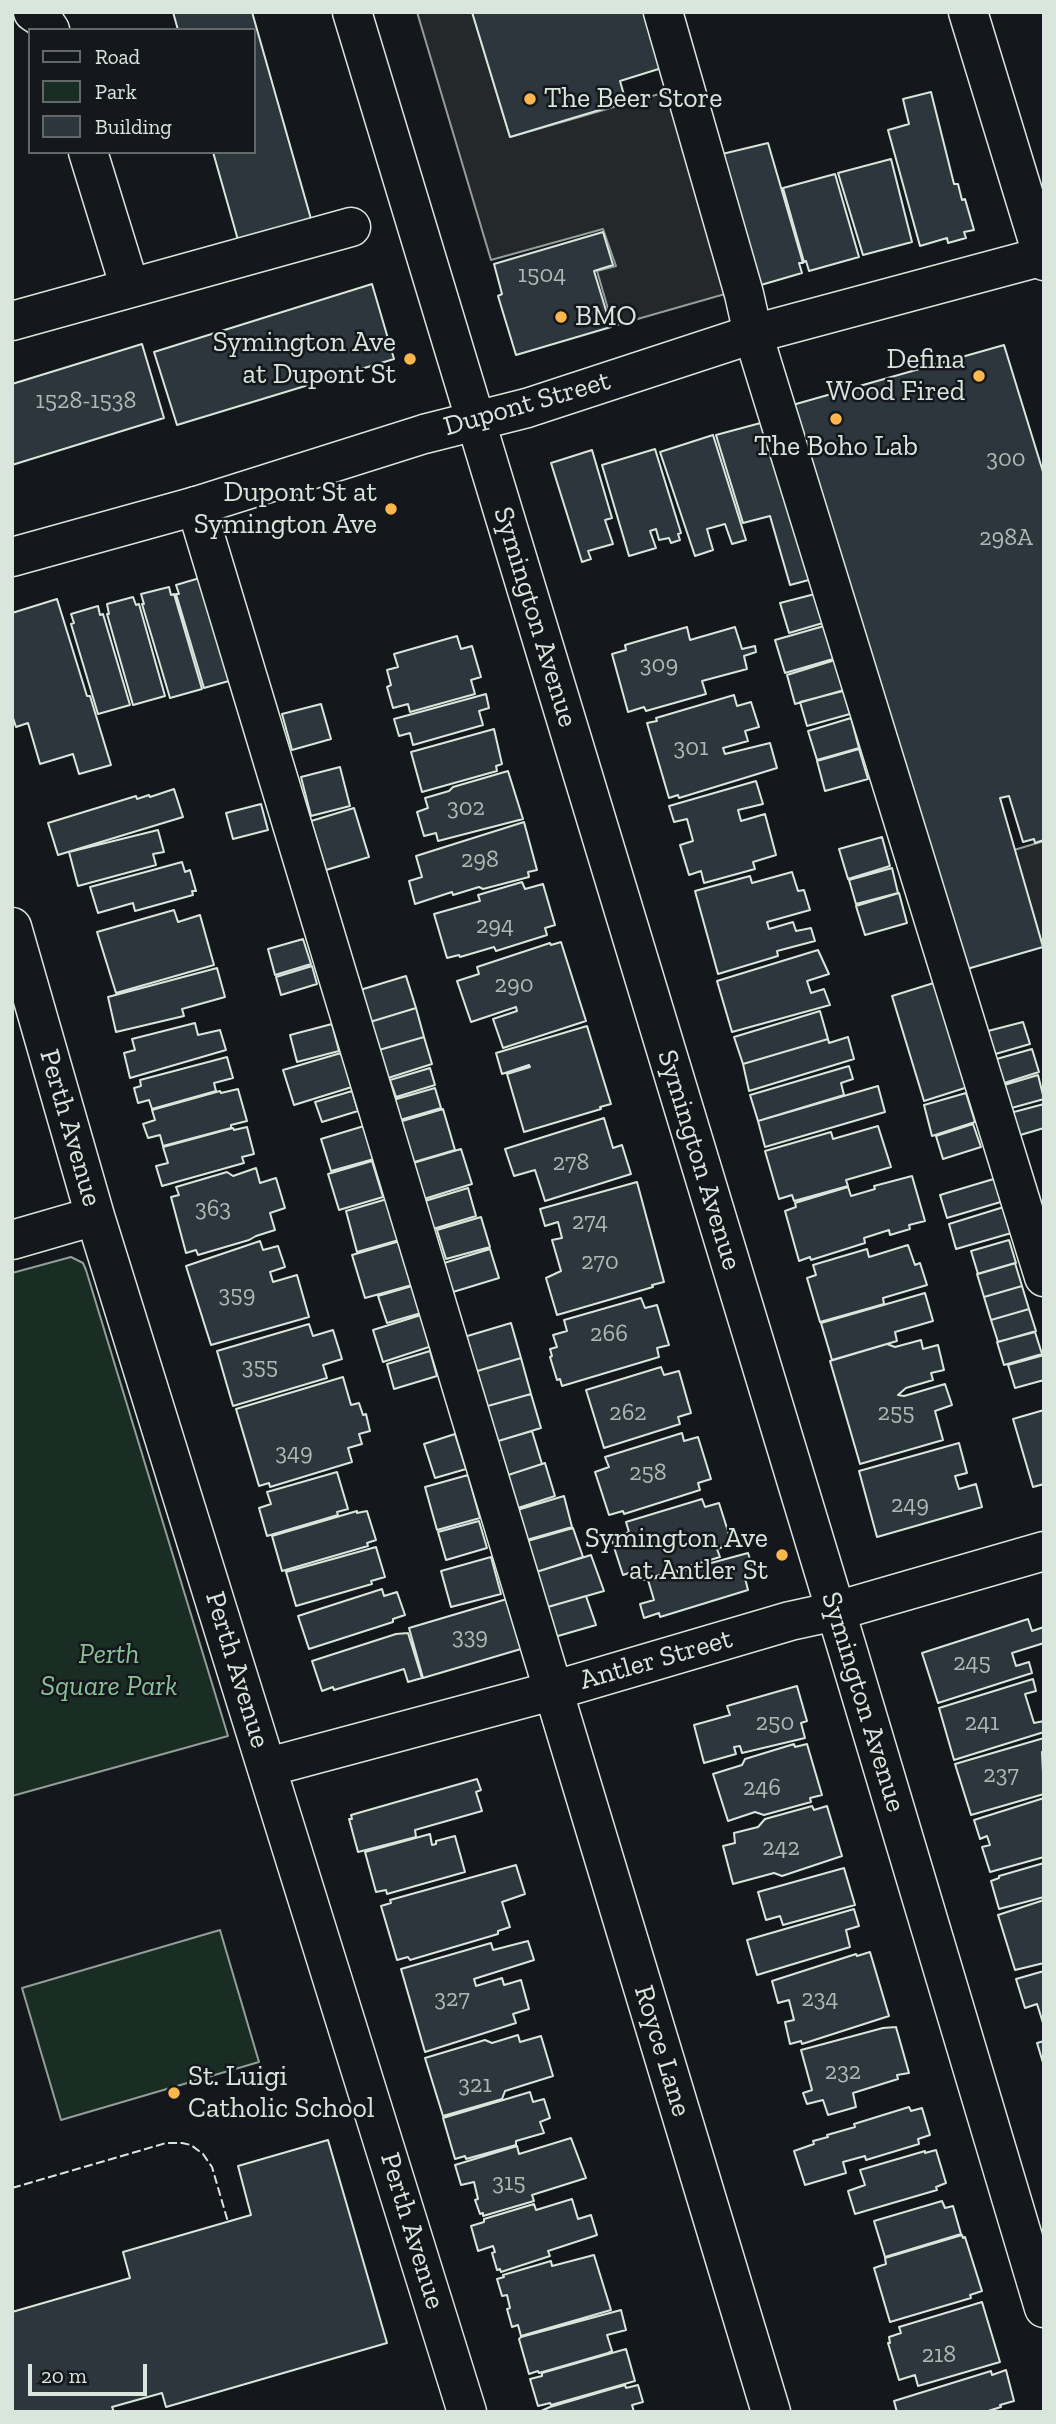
<!DOCTYPE html>
<html>
<head>
<meta charset="utf-8">
<style>
	body { margin:0 }
	#map { position:relative; width:1056px; height:2424px; overflow:hidden; background:#14181c; font-family:"Zilla Slab",serif }
	canvas { display:block }
	.frame { position:absolute; inset:0; border:14px solid #d8e6dc; pointer-events:none }
	.legend { position:absolute; left:28px; top:28px; width:228px; height:126px; box-sizing:border-box; background:#14181c; border:2px solid #626a69; margin:0; padding:9px 12px; list-style:none; font-size:21px; color:#d8e6dc }
	.legend li { display:flex; align-items:center; gap:14px; height:35px }
	.legend b { width:35px; border:2px solid #626a69 }
	.scale { position:absolute; left:28px; top:2364px; width:119px; height:32px; box-sizing:border-box; border:4px solid #d8e6dc; border-top:0; padding-left:9px; font-size:21px; line-height:24px; white-space:nowrap; color:#d8e6dc; -webkit-text-stroke:5px #14181c; paint-order:stroke }
</style>
</head>
<body>
<div id="map">
<canvas width="1056" height="2424"></canvas>
<div class="frame"></div>
<ul class="legend">
<li><b style="height:9px;background:#14181c"></b>Road</li>
<li><b style="height:19px;background:#1a2d24"></b>Park</li>
<li><b style="height:19px;background:#2c363c"></b>Building</li>
</ul>
<div class="scale">20 m</div>
</div>
<script>
const g = document.querySelector('canvas').getContext('2d');
g.lineJoin = 'round';
function fill(path, color) {
  g.fillStyle = color;
  g.fill(path, 'evenodd');
}
function shape(rows) {
  const path = new Path2D();
  for (const r of rows) {
    path.moveTo(r[0], r[1]);
    for (let i = 2; i < r.length; i += 2) path.lineTo(r[i], r[i + 1]);
  }
  return path;
}
function strokePath(path, color, width, dash) {
  g.strokeStyle = color;
  g.lineWidth = width;
  g.lineCap = dash ? 'butt' : 'round';
  g.setLineDash(dash || []);
  g.stroke(path);
}
function label(font, color, halo, rows, align = 'center') {
  g.font = font + ' "Zilla Slab",serif';
  g.lineWidth = 5;
  g.setLineDash([]);
  g.textBaseline = 'middle';
  g.strokeStyle = halo;
  g.fillStyle = color;
  for (const [text, x, y, turn = 0] of rows) {
    g.save();
    g.translate(x, y);
    g.rotate((+turn || 0) * Math.PI / 180);
    g.textAlign = isNaN(turn) ? turn : align;
    if (halo) g.strokeText(text, 0, 0);
    g.fillText(text, 0, 0);
    g.restore();
  }
}
const green = shape([
	[71,1257,83,1263,86,1270,228,1736,12,1796,12,1273,71,1257],
	[220,1930,259,2062,61,2120,22,1988,220,1930]
]);
const parking = shape([
	[417,12,472,12,510,137,673,90,732,292,613,326,597,271,616,266,603,229,491,260,417,12],
	[1044,841,1044,950,1014,850,1044,841]
]);
const building = shape([
	[173,12,252,12,311,219,238,240,213,152,254,152,254,30,178,30,173,12],
	[472,12,648,12,665,67,620,81,626,102,510,137,472,12],
	[931,92,954,184,958,184,962,200,965,199,974,230,964,232,966,238,948,243,947,238,920,246,888,130,909,124,903,99,931,92],
	[768,143,803,263,799,263,802,273,754,287,718,155,768,143],
	[891,159,912,242,863,255,838,173,891,159],
	[835,174,859,257,809,271,806,261,804,262,783,188,835,174],
	[603,232,613,265,594,271,611,327,516,355,498,296,502,294,494,264,603,232],
	[372,284,394,359,177,425,154,352,372,284],
	[142,344,164,418,12,465,12,384,142,344],
	[1004,345,1044,475,1044,840,1035,843,1034,839,1023,842,1009,796,1000,798,1043,947,960,971,789,406,1004,345],
	[768,421,820,577,790,585,770,516,743,523,716,435,768,421],
	[713,435,746,540,732,544,725,524,707,529,713,550,695,556,660,452,713,435],
	[655,449,681,533,678,534,680,540,671,543,669,538,659,540,656,529,650,531,656,548,629,556,602,465,655,449],
	[592,450,612,518,605,520,613,544,588,551,591,559,582,562,551,463,592,450],
	[203,577,236,679,204,688,176,594,179,594,176,585,203,577],
	[169,587,171,595,174,594,202,689,170,698,142,604,144,604,141,594,169,587],
	[815,594,823,623,789,633,780,603,815,594],
	[133,597,136,605,139,604,165,696,133,705,107,614,109,614,107,604,133,597],
	[57,599,87,696,90,696,111,765,79,774,73,754,40,764,28,723,16,727,12,715,12,613,57,599],
	[98,606,100,615,103,614,130,705,98,714,71,624,74,623,71,614,98,606],
	[824,626,833,659,785,673,775,640,824,626],
	[687,627,690,640,735,627,742,649,755,646,756,652,744,656,747,669,702,681,706,694,646,711,644,707,628,712,612,654,626,650,625,645,687,627],
	[457,636,461,649,472,646,481,677,471,680,475,694,410,712,408,704,393,708,387,687,391,685,387,670,398,667,394,654,457,636],
	[835,660,844,690,795,704,787,675,835,660],
	[843,691,850,714,807,726,800,702,843,691],
	[486,694,489,708,479,711,483,725,413,745,410,733,399,736,394,719,486,694],
	[734,695,737,706,751,702,759,727,745,731,748,741,723,748,725,754,770,743,777,768,679,798,678,795,669,798,647,723,657,721,656,718,734,695],
	[321,704,331,739,292,750,282,714,321,704],
	[851,718,859,748,817,760,808,731,851,718],
	[494,729,502,764,496,766,497,771,422,792,411,752,494,729],
	[859,749,868,779,825,791,817,761,859,749],
	[340,767,350,806,311,816,301,777,340,767],
	[508,771,523,819,438,841,436,833,424,836,417,812,428,808,425,798,449,791,453,787,508,771],
	[756,781,763,804,738,810,741,821,765,814,776,855,753,862,755,869,704,883,701,871,689,875,680,845,693,841,687,819,674,822,669,806,756,781],
	[174,789,183,817,58,855,48,823,136,796,137,799,149,795,150,797,174,789],
	[261,804,268,830,233,839,226,813,261,804],
	[354,808,369,857,326,870,311,821,354,808],
	[524,822,537,870,528,872,529,877,483,889,479,887,453,895,452,892,415,904,409,881,422,877,416,856,524,822],
	[158,830,164,852,153,854,156,865,78,886,69,852,158,830],
	[882,837,890,866,848,879,839,849,882,837],
	[182,862,185,872,190,870,196,891,192,891,193,895,135,911,133,903,98,913,90,887,182,862],
	[892,868,898,893,856,904,849,880,892,868],
	[792,872,798,891,804,890,810,910,767,922,769,929,793,922,796,931,811,928,815,941,777,951,778,956,718,974,695,891,750,876,752,883,792,872],
	[522,882,525,889,543,884,555,925,545,928,547,935,496,951,494,947,460,957,459,955,447,958,434,914,480,901,478,895,522,882],
	[899,893,907,923,865,935,856,906,899,893],
	[174,910,178,922,200,915,214,965,116,993,97,932,174,910],
	[303,939,311,964,275,975,268,949,303,939],
	[561,942,586,1021,503,1048,493,1019,517,1011,516,1007,471,1022,457,981,479,974,477,967,550,943,551,945,561,942],
	[818,950,829,974,807,981,811,993,824,989,830,1005,732,1032,717,981,818,950],
	[312,966,317,984,281,995,276,977,312,966],
	[217,968,225,997,182,1009,184,1016,116,1032,108,997,217,968],
	[406,976,416,1008,370,1022,360,990,406,976],
	[937,982,968,1087,924,1101,892,996,937,982],
	[416,1008,424,1037,379,1050,370,1022,416,1008],
	[820,1011,828,1039,743,1064,734,1037,820,1011],
	[1023,1022,1030,1044,992,1055,984,1032,1023,1022],
	[195,1023,198,1035,220,1030,226,1050,130,1078,124,1053,135,1050,132,1039,195,1023],
	[332,1024,339,1051,297,1062,290,1035,332,1024],
	[587,1026,611,1104,600,1107,601,1109,524,1132,507,1074,530,1067,529,1065,502,1074,496,1053,587,1026],
	[424,1037,432,1064,388,1078,379,1050,424,1037],
	[848,1037,854,1059,749,1091,743,1064,828,1039,829,1043,848,1037],
	[1032,1049,1039,1072,1001,1084,993,1060,1032,1049],
	[341,1053,352,1087,294,1105,283,1070,341,1053],
	[227,1057,233,1078,214,1083,216,1091,152,1109,149,1100,138,1103,134,1088,141,1086,140,1080,227,1057],
	[849,1066,853,1079,841,1083,844,1095,758,1121,750,1095,849,1066],
	[430,1068,435,1085,396,1097,390,1080,430,1068],
	[1038,1075,1044,1099,1008,1109,1001,1086,1038,1075],
	[878,1086,885,1112,765,1147,758,1121,878,1086],
	[435,1088,441,1108,400,1120,393,1100,435,1088],
	[238,1089,247,1121,231,1125,231,1128,163,1146,160,1135,148,1138,143,1124,155,1120,152,1110,220,1091,221,1093,238,1089],
	[352,1091,358,1111,322,1122,315,1102,352,1091],
	[966,1093,975,1122,932,1136,924,1105,966,1093],
	[1044,1104,1044,1128,1017,1136,1010,1113,1044,1104],
	[443,1109,455,1150,411,1163,399,1122,443,1109],
	[604,1118,613,1148,622,1145,631,1174,545,1201,535,1170,514,1176,505,1149,604,1118],
	[973,1124,981,1147,943,1159,936,1136,973,1124],
	[364,1126,374,1159,331,1171,321,1139,364,1126],
	[878,1126,891,1167,846,1180,848,1186,794,1201,792,1195,779,1199,765,1151,831,1132,833,1139,878,1126],
	[247,1127,254,1154,242,1157,244,1163,162,1186,156,1166,168,1163,163,1147,233,1128,234,1130,247,1127],
	[461,1149,472,1184,424,1199,413,1163,461,1149],
	[372,1161,383,1197,339,1210,328,1174,372,1161],
	[256,1168,260,1183,276,1178,285,1208,270,1213,275,1230,256,1236,249,1240,198,1255,196,1250,186,1253,171,1197,179,1195,176,1187,227,1172,233,1176,256,1168],
	[912,1176,925,1221,909,1225,910,1229,890,1235,889,1230,864,1238,865,1243,811,1260,810,1257,799,1261,785,1211,796,1207,795,1203,848,1187,851,1196,875,1189,874,1186,912,1176],
	[997,1178,1004,1201,947,1218,940,1195,997,1178],
	[637,1182,664,1282,652,1285,653,1287,557,1315,546,1278,561,1271,552,1240,562,1238,558,1222,545,1226,540,1209,637,1182],
	[468,1188,476,1216,433,1229,425,1201,468,1188],
	[387,1199,399,1240,357,1252,346,1211,387,1199],
	[1007,1206,1015,1232,956,1249,949,1224,1007,1206],
	[481,1217,490,1247,446,1259,437,1230,481,1217],
	[1009,1240,1016,1263,978,1274,971,1251,1009,1240],
	[260,1241,263,1250,278,1246,285,1267,270,1272,273,1282,297,1275,309,1317,211,1345,186,1266,260,1241],
	[400,1241,412,1285,365,1298,352,1255,400,1241],
	[908,1245,915,1265,920,1263,927,1285,883,1298,884,1304,820,1322,807,1278,816,1275,813,1265,867,1249,869,1257,908,1245],
	[490,1249,499,1278,453,1292,444,1263,490,1249],
	[1015,1263,1022,1286,984,1297,977,1274,1015,1263],
	[412,1286,421,1313,387,1323,378,1296,412,1286],
	[1022,1286,1029,1309,991,1320,984,1297,1022,1286],
	[925,1293,933,1321,895,1332,897,1341,832,1360,821,1323,925,1293],
	[641,1298,645,1308,657,1305,669,1345,657,1348,659,1357,562,1386,560,1379,557,1380,550,1357,552,1356,550,1349,557,1347,553,1335,567,1331,564,1320,641,1298],
	[1029,1309,1036,1331,998,1342,991,1320,1029,1309],
	[421,1315,432,1346,383,1362,373,1330,421,1315],
	[511,1323,521,1358,474,1372,464,1337,511,1323],
	[309,1324,313,1336,333,1330,342,1359,323,1365,327,1378,233,1406,217,1351,309,1324],
	[1035,1332,1042,1354,1004,1365,997,1342,1035,1332],
	[921,1340,923,1349,938,1345,944,1370,931,1373,933,1380,906,1388,898,1395,904,1396,945,1384,952,1405,935,1411,943,1440,860,1464,830,1361,887,1344,895,1347,921,1340],
	[430,1351,437,1376,394,1389,387,1364,430,1351],
	[1044,1355,1044,1380,1015,1388,1008,1365,1044,1355],
	[521,1358,531,1394,484,1407,474,1372,521,1358],
	[661,1367,664,1375,679,1371,691,1413,678,1417,680,1424,604,1448,586,1390,661,1367],
	[343,1377,351,1405,359,1403,363,1415,366,1414,370,1431,359,1434,362,1444,348,1448,352,1462,270,1487,269,1483,259,1486,236,1409,343,1377],
	[531,1394,541,1428,495,1442,484,1407,531,1394],
	[1044,1410,1044,1484,1033,1487,1013,1419,1044,1410],
	[532,1431,542,1464,505,1476,495,1442,532,1431],
	[682,1433,684,1441,698,1437,711,1479,698,1483,700,1490,624,1514,623,1511,609,1515,595,1472,609,1467,605,1457,682,1433],
	[455,1434,466,1469,435,1478,424,1444,455,1434],
	[959,1443,967,1473,955,1476,959,1489,976,1484,982,1507,877,1537,859,1471,959,1443],
	[545,1463,555,1496,515,1509,505,1476,545,1463],
	[337,1472,348,1509,337,1512,338,1515,267,1536,259,1508,271,1504,267,1492,337,1472],
	[468,1475,480,1518,437,1530,425,1487,468,1475],
	[564,1496,572,1527,523,1541,514,1511,564,1496],
	[702,1499,705,1507,719,1503,732,1544,717,1549,720,1557,643,1580,640,1569,623,1575,611,1538,629,1532,626,1522,702,1499],
	[357,1511,357,1513,367,1511,376,1540,367,1543,368,1546,282,1571,272,1536,357,1511],
	[479,1521,487,1548,446,1560,438,1532,479,1521],
	[573,1528,583,1557,533,1573,524,1542,573,1528],
	[376,1547,385,1577,371,1581,372,1584,296,1606,286,1572,376,1547],
	[748,1553,755,1575,745,1578,748,1590,660,1617,659,1613,644,1618,640,1604,654,1600,648,1580,748,1553],
	[591,1555,604,1591,544,1608,533,1573,591,1555],
	[491,1557,501,1594,451,1607,441,1571,491,1557],
	[382,1589,384,1596,397,1592,405,1615,393,1619,393,1622,309,1649,298,1616,382,1589],
	[517,1596,531,1646,423,1678,409,1628,517,1596],
	[586,1596,596,1625,551,1638,541,1609,586,1596],
	[1028,1619,1032,1631,1044,1627,1044,1643,1012,1653,1016,1666,1029,1662,1032,1673,938,1703,922,1653,1028,1619],
	[408,1633,422,1678,408,1682,404,1669,334,1690,333,1687,322,1691,312,1661,396,1634,408,1633],
	[1033,1679,1036,1691,1025,1694,1034,1723,1044,1721,1044,1732,954,1760,939,1708,1033,1679],
	[797,1686,807,1721,801,1723,805,1738,742,1753,740,1746,734,1747,736,1754,704,1763,694,1725,730,1715,727,1706,797,1686],
	[1044,1738,1044,1751,1042,1752,1044,1794,971,1815,955,1764,1044,1738],
	[794,1744,795,1747,807,1744,822,1795,810,1798,811,1802,764,1815,755,1812,728,1821,713,1774,742,1765,745,1759,794,1744],
	[477,1779,481,1790,476,1792,482,1811,415,1830,416,1837,358,1852,349,1819,352,1819,351,1815,477,1779],
	[1044,1798,1044,1857,990,1872,982,1847,990,1845,987,1836,980,1839,974,1820,1044,1798],
	[812,1806,814,1810,827,1806,842,1856,782,1876,774,1873,733,1884,723,1846,735,1843,734,1833,758,1827,765,1819,812,1806],
	[430,1834,432,1845,436,1844,436,1841,455,1836,465,1872,387,1894,386,1890,376,1892,365,1852,430,1834],
	[1044,1863,1044,1897,999,1909,991,1881,999,1878,999,1876,1044,1863],
	[516,1865,525,1894,502,1902,510,1927,498,1931,498,1934,410,1960,408,1957,397,1960,381,1906,391,1903,390,1900,516,1865],
	[844,1868,855,1905,783,1925,780,1916,766,1920,758,1892,844,1868],
	[1044,1900,1044,1963,1015,1970,998,1915,1044,1900],
	[854,1909,859,1926,846,1930,850,1947,757,1975,747,1940,854,1909],
	[528,1941,534,1960,474,1979,476,1986,502,1978,504,1985,521,1980,529,2009,513,2014,516,2023,425,2052,401,1969,491,1943,493,1950,528,1941],
	[870,1952,889,2016,802,2044,801,2041,790,2044,785,2022,794,2020,789,2000,778,2003,772,1981,856,1954,857,1956,870,1952],
	[1044,1971,1044,2026,1037,2004,1025,2008,1016,1979,1044,1971],
	[896,2027,909,2073,897,2075,898,2079,853,2093,856,2107,828,2115,823,2100,807,2104,803,2093,812,2090,801,2050,883,2028,896,2027],
	[518,2035,520,2042,541,2036,553,2076,505,2091,502,2099,443,2116,425,2058,485,2040,492,2043,518,2035],
	[1044,2041,1044,2066,1037,2043,1044,2041],
	[530,2092,533,2102,544,2099,550,2118,540,2122,544,2133,516,2141,516,2145,466,2159,465,2156,455,2159,443,2118,530,2092],
	[909,2107,911,2111,922,2108,930,2135,918,2139,919,2144,866,2160,865,2156,843,2162,846,2173,805,2185,794,2151,814,2144,813,2141,828,2137,827,2135,855,2127,854,2124,909,2107],
	[571,2138,586,2178,532,2195,534,2201,483,2216,483,2213,480,2214,475,2200,478,2199,474,2182,461,2185,455,2165,517,2146,519,2154,571,2138],
	[328,2140,387,2343,166,2407,162,2393,112,2407,114,2412,12,2412,12,2312,130,2278,123,2252,251,2215,238,2166,328,2140],
	[936,2150,946,2183,936,2187,937,2190,855,2214,848,2191,865,2185,860,2170,925,2151,925,2153,936,2150],
	[572,2199,578,2219,591,2215,597,2235,548,2251,550,2256,501,2272,500,2269,497,2270,492,2253,495,2252,493,2246,478,2251,471,2226,484,2222,484,2219,534,2204,536,2210,572,2199],
	[942,2201,945,2208,953,2206,961,2234,885,2257,874,2221,942,2201],
	[962,2235,963,2238,965,2237,982,2291,970,2295,971,2298,890,2322,874,2268,886,2264,885,2258,962,2235],
	[594,2255,611,2310,521,2336,518,2325,512,2327,507,2309,510,2308,507,2295,502,2296,497,2279,504,2277,503,2275,551,2261,552,2266,594,2255],
	[982,2302,1000,2362,918,2386,915,2375,899,2380,888,2343,890,2343,889,2337,901,2333,899,2327,982,2302],
	[621,2310,626,2330,607,2335,612,2351,608,2353,539,2373,538,2371,529,2374,519,2339,521,2337,621,2310],
	[626,2349,635,2381,551,2405,550,2403,538,2406,530,2379,542,2376,542,2373,626,2349],
	[1006,2370,1014,2401,1000,2405,1001,2407,985,2412,897,2412,894,2401,991,2371,992,2375,1006,2370],
	[625,2385,626,2388,638,2385,643,2402,632,2405,634,2412,539,2412,550,2407,625,2385]
]);
const minor = shape([
	[33,12,42,18,50,30],
	[352,12,847,1648,1044,2308],
	[663,12,744,294,753,334,1044,1277],
	[968,12,1044,261],
	[88,152,130,288],
	[12,321,351,227],
	[196,506,771,2412],
	[12,927,95,1216,467,2412],
	[12,1240,95,1216],
	[268,1767,552,1691,790,1621,836,1611,1044,1551]
]);
const major = shape([
	[12,557,196,506,424,434,527,408,753,334,1044,256]
]);
const fence = shape([
	[12,2188,166,2143,182,2143,191,2145,203,2154,212,2167,228,2222]
]);
const markers = [
	[530,99,7,"#ffb74d"],
	[561,317,7,"#ffb74d"],
	[410,359,7,"#ffb74d"],
	[979,376,7,"#ffb74d"],
	[836,419,7,"#ffb74d"],
	[391,509,7,"#ffb74d"],
	[782,1555,7,"#ffb74d"],
	[174,2093,7,"#ffb74d"]
];
const numberNames = [
	["1504",542,275],
	["1528-1538",86,401],
	["300",1006,459],
	["298A",1006,538],
	["309",659,665],
	["301",691,748],
	["302",466,808],
	["298",480,860],
	["294",495,926],
	["290",514,985],
	["278",571,1163],
	["363",213,1209],
	["274",590,1222],
	["270",600,1262],
	["359",237,1295],
	["266",609,1334],
	["355",260,1367],
	["262",628,1413],
	["255",896,1413],
	["349",294,1453],
	["258",648,1473],
	["249",910,1505],
	["339",470,1637],
	["245",972,1663],
	["250",775,1723],
	["241",982,1723],
	["237",1001,1775],
	["246",762,1788],
	["242",781,1848],
	["327",452,1999],
	["234",820,1999],
	["232",843,2072],
	["321",475,2085],
	["315",509,2183],
	["218",939,2355]
];
const poiNames = [
	["The Beer Store",544,99,"left"],
	["BMO",575,317,"left"],
	["Symington Ave",396,343],
	["at Dupont St",396,375],
	["Defina",965,360],
	["Wood Fired",965,392],
	["The Boho Lab",836,447,"center"],
	["Dupont St at",377,493],
	["Symington Ave",377,525],
	["Symington Ave",768,1539],
	["at Antler St",768,1571],
	["St. Luigi",188,2077,"left"],
	["Catholic School",188,2109,"left"]
];
const streetNames = [
	["Dupont Street",527,404,-16],
	["Symington Avenue",535,617,73],
	["Perth Avenue",70,1128,74],
	["Symington Avenue",699,1160,73],
	["Antler Street",656,1660,-16],
	["Perth Avenue",237,1670,73],
	["Symington Avenue",863,1702,73],
	["Royce Lane",662,2051,73],
	["Perth Avenue",412,2231,73]
];
const parkNames = [
	["Perth",109,1655],
	["Square Park",109,1687]
];
fill(green, '#1a2d24');
strokePath(green, '#939e99', 2);
fill(parking, '#24282b');
strokePath(parking, '#939e99', 2);
fill(building, '#2c363c');
strokePath(building, '#d8e6dc', 2);
strokePath(minor, '#d8e6dc', 41);
strokePath(major, '#d8e6dc', 41);
strokePath(minor, '#14181c', 38);
strokePath(major, '#14181c', 38);
strokePath(fence, '#d8e6dc', 2, [9, 3.5]);
for (const [x, y, r, color] of markers) {
  const dot = new Path2D();
  dot.arc(x, y, r, 0, 2 * Math.PI);
  g.fillStyle = color;
  g.fill(dot);
  strokePath(dot, '#14181c', 2.5);
}
label('24px', '#adbab4', null, numberNames);
label('28px', '#d8e6dc', '#14181c', poiNames, 'right');
label('28px', '#d8e6dc', '#14181c', streetNames);
label('italic 28px', '#8ac095', '#14181c', parkNames);
</script>
</body>
</html>
